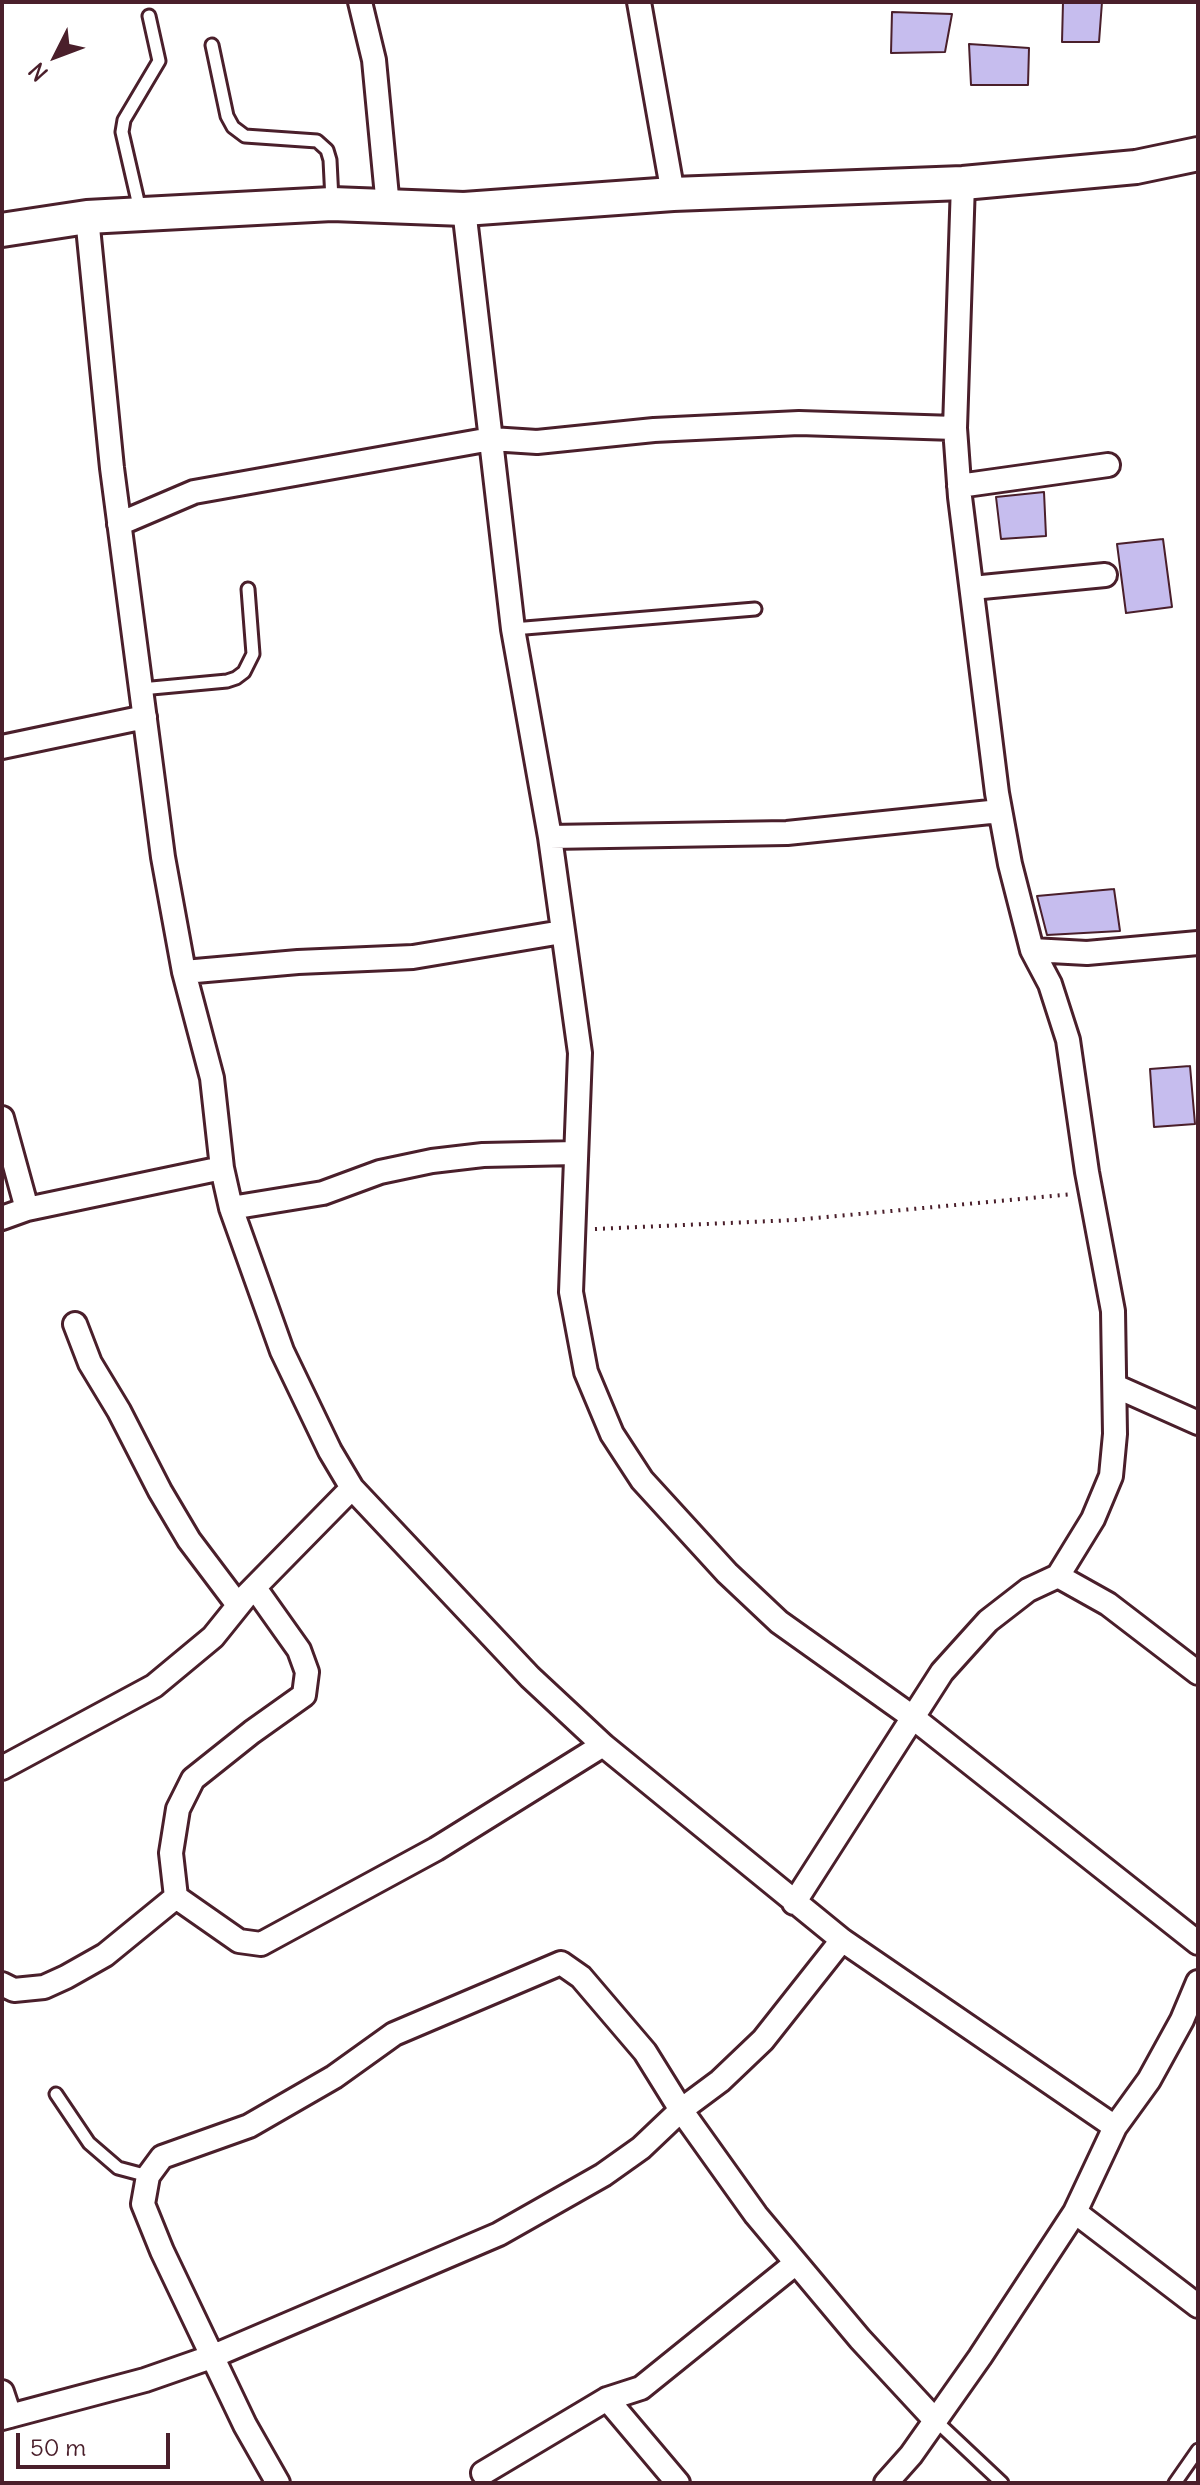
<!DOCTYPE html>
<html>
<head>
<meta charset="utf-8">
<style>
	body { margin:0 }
	#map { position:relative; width:1200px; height:2485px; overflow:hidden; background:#fff; font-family:Delius,sans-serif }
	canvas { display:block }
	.frame { position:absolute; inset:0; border:4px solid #4a1f2b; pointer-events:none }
	.north { position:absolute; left:16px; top:16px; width:80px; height:80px; -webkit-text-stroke:6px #fff; paint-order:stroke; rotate:228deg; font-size:22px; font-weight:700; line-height:32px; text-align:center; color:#4a1f2b }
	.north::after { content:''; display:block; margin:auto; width:28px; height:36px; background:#4a1f2b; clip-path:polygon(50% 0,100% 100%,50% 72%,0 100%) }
	.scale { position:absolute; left:16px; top:2433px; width:154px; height:36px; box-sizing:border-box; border:4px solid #4a1f2b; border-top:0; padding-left:10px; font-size:24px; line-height:28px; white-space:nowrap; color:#4a1f2b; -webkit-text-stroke:6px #fff; paint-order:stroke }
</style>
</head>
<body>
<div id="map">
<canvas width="1200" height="2485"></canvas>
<div class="frame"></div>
<div class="north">N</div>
<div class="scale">50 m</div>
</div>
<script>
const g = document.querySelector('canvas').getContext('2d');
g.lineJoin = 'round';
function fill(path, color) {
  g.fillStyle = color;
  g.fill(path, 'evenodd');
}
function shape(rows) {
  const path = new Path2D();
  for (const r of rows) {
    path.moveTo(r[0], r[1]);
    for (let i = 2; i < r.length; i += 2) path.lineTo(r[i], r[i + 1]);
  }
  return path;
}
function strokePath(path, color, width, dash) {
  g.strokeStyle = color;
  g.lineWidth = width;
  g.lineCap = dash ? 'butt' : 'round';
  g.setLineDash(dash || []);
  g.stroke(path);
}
const building = shape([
	[1063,2,1102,2,1099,42,1062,42,1063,2],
	[892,12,952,14,945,52,891,53,892,12],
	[969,44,1029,48,1028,85,971,85,969,44],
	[1044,492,1046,536,1001,539,996,497,1044,492],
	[1163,539,1172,607,1126,613,1117,544,1163,539],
	[1114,889,1120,931,1047,935,1037,896,1114,889],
	[1190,1066,1195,1124,1154,1127,1150,1069,1190,1066]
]);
const path = shape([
	[595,1229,795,1220,1073,1194]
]);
const lane = shape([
	[212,45,227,116,233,127,245,136,317,141,327,150,330,160,332,200],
	[140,210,122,132,124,120,159,61,149,16],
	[513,629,755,609],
	[141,689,227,681,236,678,244,672,253,654,248,589],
	[56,2094,89,2143,118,2168,148,2176],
	[935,2420,1002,2483],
	[1175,2483,1198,2450]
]);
const street = shape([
	[360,2,374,60,388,207],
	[639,2,673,194],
	[963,183,955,428,960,497,997,793,1010,864,1032,950,1050,984,1068,1040,1087,1172,1113,1311,1115,1434,1111,1476,1093,1519,1058,1576],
	[464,209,513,629,550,837,580,1053,571,1292,586,1372,612,1434,642,1480,727,1573,779,1622,911,1716,1198,1943],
	[87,217,112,468,163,857,184,972,212,1078,222,1168,231,1208,282,1351,330,1451,352,1488,530,1677,603,1745,842,1940,1115,2127],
	[959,486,1108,465],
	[119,524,194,492,491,439,537,442,654,430,799,423,955,428],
	[972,588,1105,575],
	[2,747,145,717],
	[550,837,787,833,1000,811],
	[1032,950,1087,953,1198,943],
	[184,972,298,962,413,957,562,932],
	[2,1118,27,1209],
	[231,1208,323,1193,380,1172,432,1161,483,1155,576,1153],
	[2,1218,27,1209,222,1168],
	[75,1324,90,1363,119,1411,160,1491,189,1540,238,1605],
	[1115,1386,1198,1423],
	[255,1588,299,1650,307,1672,304,1695,252,1732,193,1779,178,1809,171,1853,176,1897,239,1941,261,1944,436,1849,603,1745],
	[2,1768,154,1686,213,1637,246,1596,352,1488],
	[794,1903,942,1672,988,1621,1028,1590,1058,1576,1108,1604,1198,1673],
	[2,1984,14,1990,44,1987,66,1977,105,1955,176,1897],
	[1075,2212,1198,2306],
	[2,2392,10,2416],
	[607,2399,678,2483],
	[2,2418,145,2380,211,2357,499,2234,603,2175,641,2148,681,2110,720,2081,763,2040,842,1940],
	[483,2473,607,2399,641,2388,796,2263],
	[278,2483,245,2425,162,2251,143,2204,148,2176,162,2157,249,2126,334,2077,394,2034,561,1963,581,1977,645,2052,681,2110,756,2215,860,2339,935,2420],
	[886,2483,911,2455,980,2357,1075,2212,1115,2127,1149,2080,1182,2020,1198,1982]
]);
const secondary = shape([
	[2,230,87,217,332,204,464,209,673,194,963,183,1136,167,1198,154]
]);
fill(building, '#c6bdee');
strokePath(building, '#4a1f2b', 2);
strokePath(lane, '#4a1f2b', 17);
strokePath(street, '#4a1f2b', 28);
strokePath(secondary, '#4a1f2b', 38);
strokePath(path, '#4a1f2b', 4, [2, 6]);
strokePath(lane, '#fff', 11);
strokePath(street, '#fff', 22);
strokePath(secondary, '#fff', 32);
</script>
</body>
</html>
